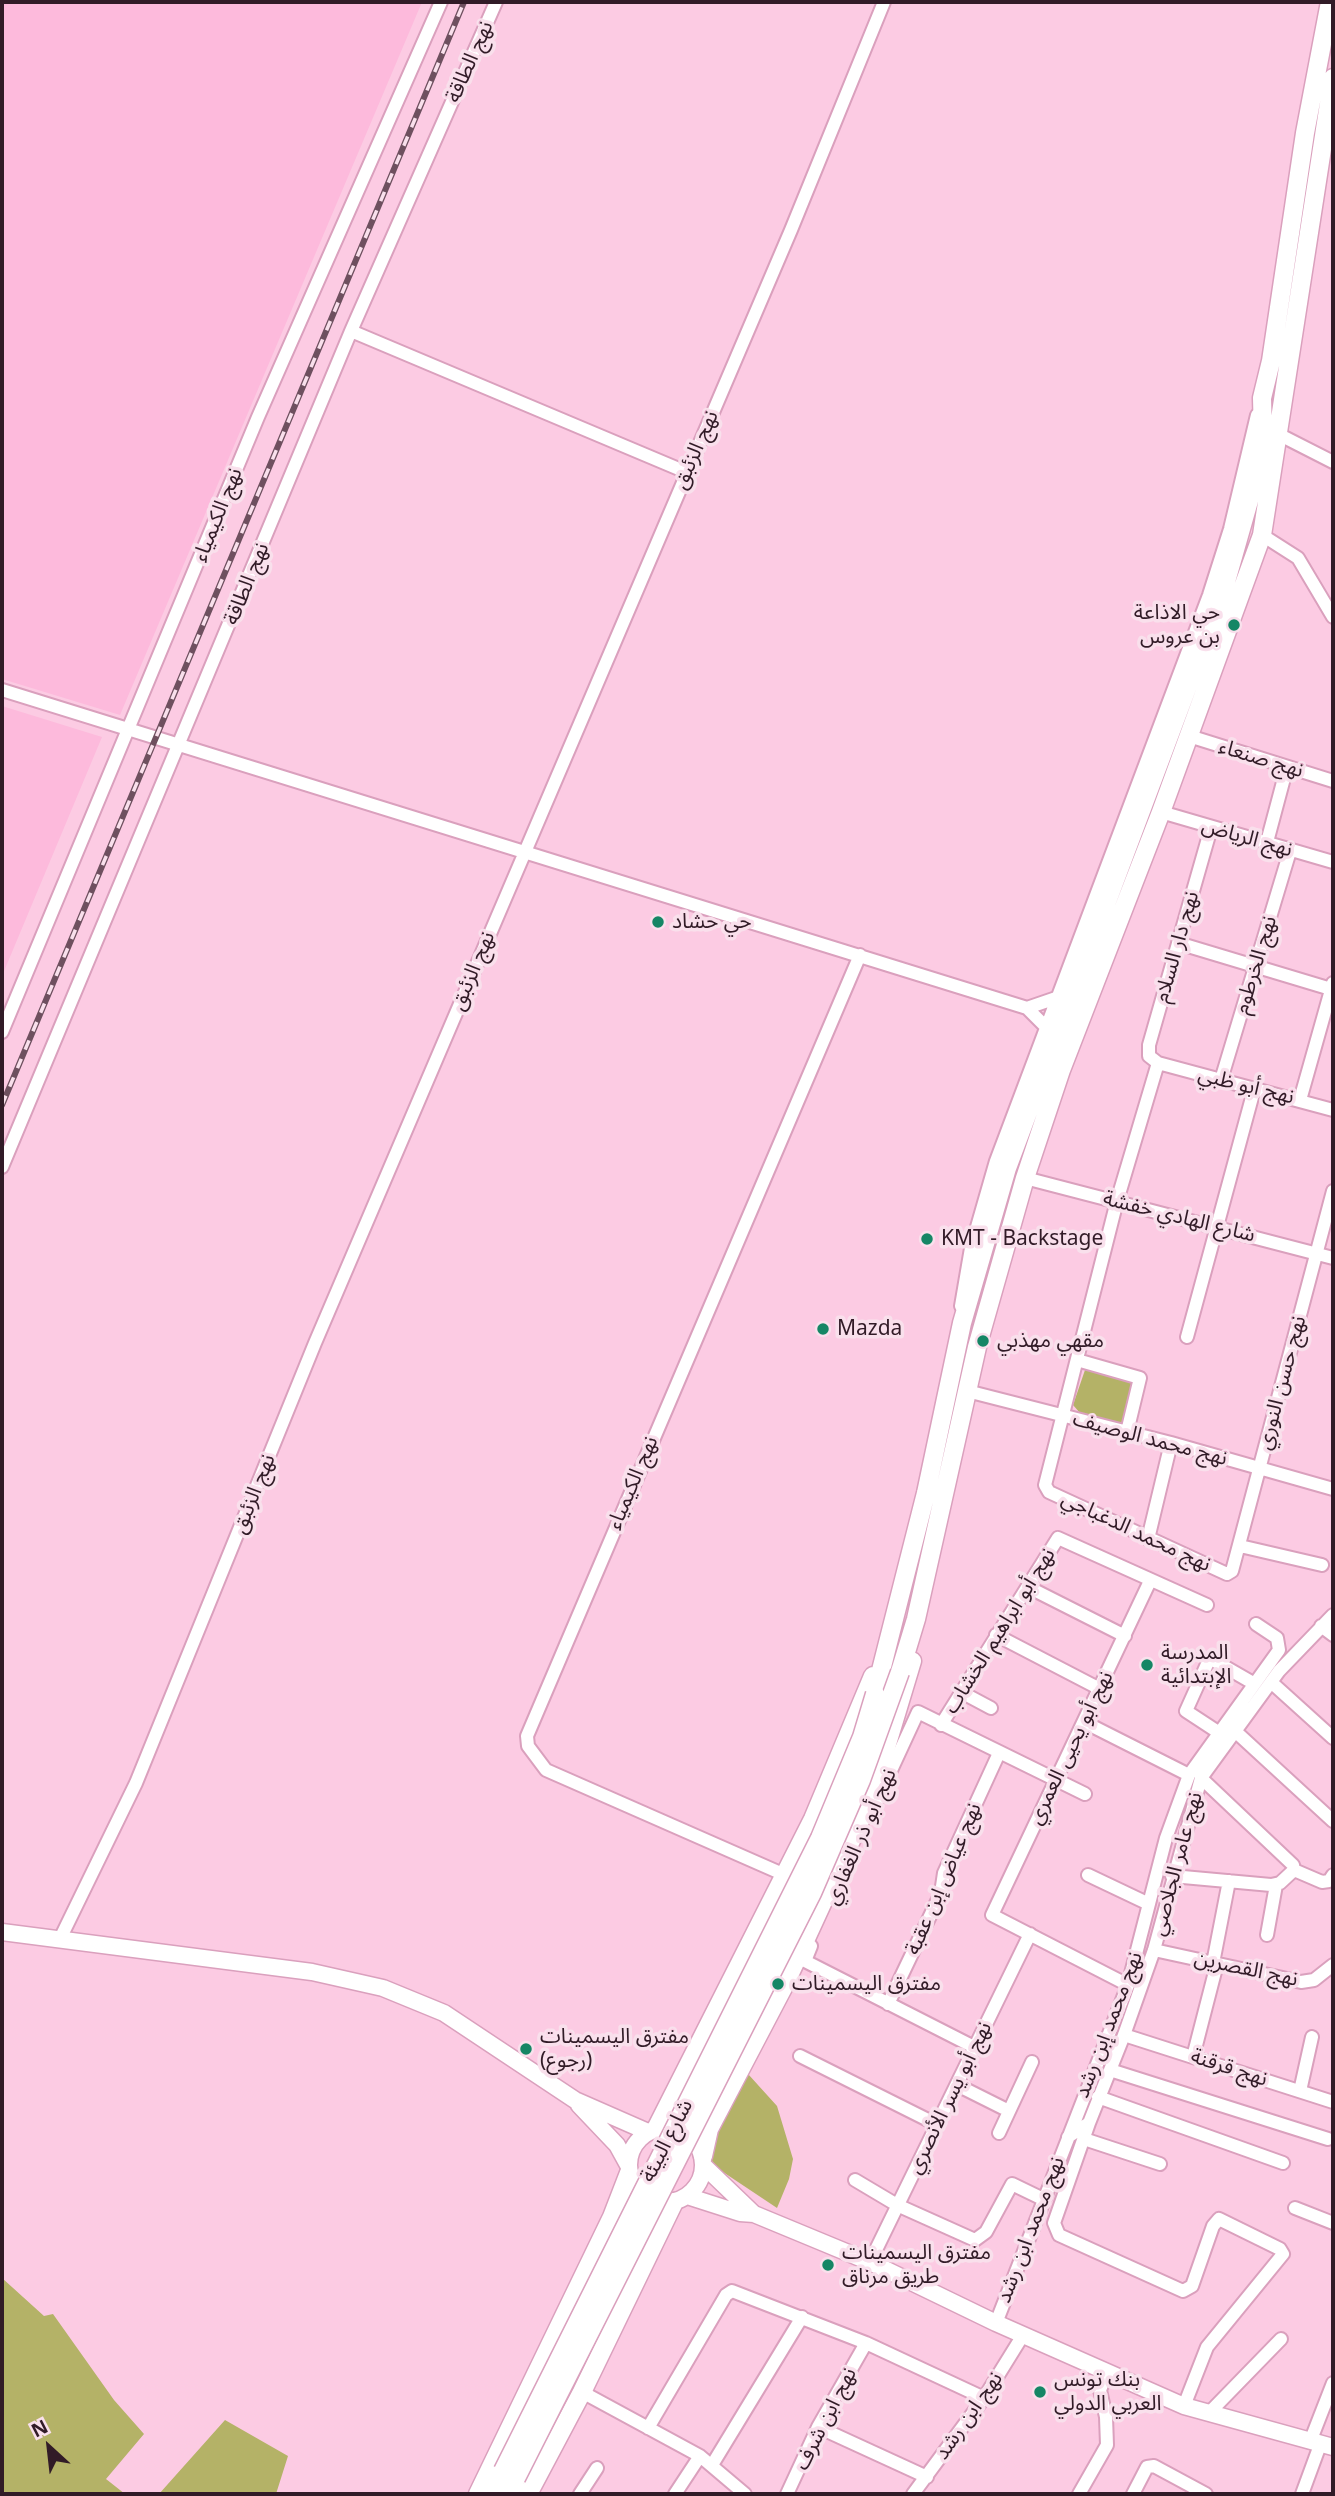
<!DOCTYPE html>
<html>
<head>
<meta charset="utf-8">
<style>
	body { margin:0 }
	#map { position:relative; width:1335px; height:2496px; overflow:hidden; background:#fccbe3; font-family:"Noto Sans",sans-serif }
	canvas { display:block }
	.frame { position:absolute; inset:0; border:4px solid #311b27; pointer-events:none }
	.north { position:absolute; left:14px; top:2412px; width:70px; height:70px; -webkit-text-stroke:5px #f9e0ec; paint-order:stroke; rotate:333deg; font-size:19px; font-weight:700; line-height:28px; text-align:center; color:#311b27 }
	.north::after { content:''; display:block; margin:auto; width:24px; height:32px; background:#311b27; clip-path:polygon(50% 0,100% 100%,50% 72%,0 100%) }
</style>
</head>
<body>
<div id="map">
<canvas width="1335" height="2496"></canvas>
<div class="frame"></div>
<div class="north">N</div>
</div>
<script>
const g = document.querySelector('canvas').getContext('2d');
g.lineJoin = 'round';
function fill(path, color) {
  g.fillStyle = color;
  g.fill(path, 'evenodd');
}
function shape(rows) {
  const path = new Path2D();
  for (const r of rows) {
    if (r.length === 3) {
      path.moveTo(r[0] + r[2], r[1]);
      path.arc(r[0], r[1], r[2], 0, 2 * Math.PI);
      continue;
    }
    path.moveTo(r[0], r[1]);
    for (let i = 2; i < r.length; i += 2) path.lineTo(r[i], r[i + 1]);
  }
  return path;
}
function strokePath(path, color, width, dash) {
  g.strokeStyle = color;
  g.lineWidth = width;
  g.lineCap = dash ? 'butt' : 'round';
  g.setLineDash(dash || []);
  g.stroke(path);
}
function label(font, color, halo, rows, align = 'center') {
  g.font = font + ' "Noto Sans","Noto Sans Arabic",sans-serif';
  g.lineWidth = 7;
  g.setLineDash([]);
  g.textBaseline = 'middle';
  g.strokeStyle = halo;
  g.fillStyle = color;
  for (const [text, x, y, turn = 0] of rows) {
    g.save();
    g.translate(x, y);
    g.rotate((+turn || 0) * Math.PI / 180);
    g.textAlign = isNaN(turn) ? turn : align;
    if (halo) g.strokeText(text, 0, 0);
    g.fillText(text, 0, 0);
    g.restore();
  }
}
const built = shape([
	[2,2,422,2,120,715,2,679],
	[2,706,102,737,2,976]
]);
const green = shape([
	[1085,1370,1130,1381,1134,1387,1121,1426,1080,1413,1073,1405],
	[739,2064,777,2106,793,2159,789,2179,777,2208,714,2166,707,2149],
	[2,2278,44,2316,53,2314,114,2400,144,2434,106,2479,125,2494,2,2494],
	[225,2420,288,2456,276,2494,159,2494]
]);
const minor = shape([
	[351,331,686,472],
	[1280,435,1333,462],
	[1262,535,1298,558,1333,617],
	[2,690,1027,1008,1046,1027],
	[1189,736,1333,781],
	[1161,812,1333,862],
	[1211,828,1149,1045,1149,1056,1158,1063,1333,1110],
	[1267,842,1287,767],
	[1178,943,1331,989],
	[1027,1008,1059,997],
	[2,1032,258,417,441,2],
	[1158,1063,1117,1201,1045,1485,1049,1492,1227,1574,1232,1571,1333,1191],
	[1221,1080,1290,851],
	[1300,1100,1333,983],
	[2,1167,351,331,496,2],
	[1025,1178,1333,1258],
	[961,1306,971,1248,996,1161,1209,595,1230,529,1257,415],
	[1187,1337,1254,1090],
	[1077,1360,1140,1378,1127,1432],
	[967,1391,1171,1443,1333,1489],
	[1148,1539,1171,1443],
	[1240,1546,1322,1565],
	[1028,1587,1125,1636],
	[1321,1626,1333,1635],
	[996,1635,1100,1689],
	[1271,1682,1333,1738],
	[961,1692,991,1708],
	[1084,1722,1189,1775],
	[941,1725,1058,1538,1207,1605],
	[1235,1731,1333,1821],
	[1218,1732,1186,1711,1208,1662,1213,1660,1253,1683],
	[875,1805,918,1712,1085,1794],
	[1294,1870,1322,1882,1329,1881,1333,1875],
	[785,1875,546,1770,528,1746,527,1736,860,955],
	[1088,1875,1149,1904],
	[1172,1876,1271,1885,1280,1883,1294,1870,1293,1865,1201,1778],
	[1267,1935,1276,1885],
	[60,1939,136,1783,315,1343,791,230,884,2],
	[811,1946,805,1961,974,2047],
	[1154,1950,1301,1982,1314,1980,1333,1965],
	[1213,1963,1229,1881],
	[1128,1985,992,1915,1150,1581],
	[888,2004,941,1893,944,1873,999,1753],
	[1124,2035,1333,2102],
	[800,2056,938,2125],
	[1193,2057,1217,1964],
	[1110,2070,1328,2139],
	[957,2085,1009,2111],
	[1300,2091,1312,2037],
	[1098,2097,1283,2163],
	[1089,2123,1054,2223,1059,2235,1183,2291,1192,2286,1213,2226,1219,2219,1280,2249,1283,2254,1207,2347,1184,2406],
	[999,2133,1032,2062],
	[1068,2137,1089,2123,1124,2035,1154,1950,1201,1778,1279,1671,1333,1615],
	[1084,2139,1160,2164],
	[855,2180,897,2205,975,2240,986,2232,1012,2184,1043,2199],
	[1295,2208,1333,2223],
	[870,2262,1030,1934],
	[996,2323,1128,1985,1166,1838,1189,1775,1279,1650,1277,1638,1256,1624],
	[582,2392,700,2456,745,2494],
	[1209,2413,1281,2339],
	[818,2427,927,2477],
	[648,2428,726,2295,732,2291,866,2343,984,2398],
	[1310,2442,1333,2383],
	[712,2465,802,2317],
	[580,2494,597,2468],
	[675,2494,700,2456],
	[787,2494,818,2427,866,2343],
	[913,2494,984,2398,1023,2335],
	[1079,2494,1107,2445,1106,2417,1100,2390,1107,2372],
	[1133,2494,1147,2467,1154,2466,1206,2494],
	[1302,2494,1320,2445]
]);
const major = shape([
	[2,1932,312,1972,383,1988,444,2013,575,2100,648,2132],
	[579,2105,617,2145,628,2165],
	[666,2165,37],
	[704,2166,754,2214],
	[687,2196,740,2213,754,2214,870,2262,996,2323,1184,2406,1333,2447]
]);
const highway = shape([
	[900,1672,916,1619,977,1347,1025,1178,1061,1070,1161,812,1262,535,1333,78],
	[875,1694,926,1493,962,1323,1007,1168,1223,592,1252,490,1263,436,1262,398,1271,361,1305,133,1330,2],
	[656,2129,813,1819,873,1676],
	[703,2156,709,2129,785,1984,871,1797,912,1661],
	[478,2494,612,2217,629,2173],
	[491,2494,503,2471],
	[508,2494,516,2478],
	[528,2494,582,2392,674,2202]
]);
const rail = shape([
	[2,1105,464,2]
]);
const highwayBridge = shape([
	[503,2471,820,1838,862,1737,875,1694],
	[516,2478,812,1893,861,1780,900,1672]
]);
const markers = [
	[1234,625,7,"#158665"],
	[658,922,7,"#158665"],
	[927,1239,7,"#158665"],
	[823,1329,7,"#158665"],
	[983,1341,7,"#158665"],
	[1147,1665,7,"#158665"],
	[778,1984,7,"#158665"],
	[526,2049,7,"#158665"],
	[828,2265,7,"#158665"],
	[1040,2392,7,"#158665"]
];
const streetNames = [
	["نهج الطاقة",470,62,-66],
	["نهج الزئبق",696,450,-66],
	["نهج الكيمياء",218,515,-68],
	["نهج الطاقة",247,584,-68],
	["نهج صنعاء",1261,759,17],
	["نهج الرياض",1247,838,16],
	["نهج دار السلام",1177,947,-74],
	["نهج الخرطوم",1256,965,-73],
	["نهج الزئبق",473,971,-67],
	["نهج أبو ظبي",1246,1086,14],
	["شارع الهادي خفشة",1179,1217,14],
	["نهج حسن النوري",1282,1383,-75],
	["نهج محمد الوصيف",1150,1439,15],
	["نهج الكيمياء",633,1483,-67],
	["نهج الزئبق",254,1494,-68],
	["نهج محمد الدغباجي",1136,1532,25],
	["نهج أبو ابراهيم الخشاب",1000,1631,-58],
	["نهج أبو يحيى العمري",1071,1748,-64],
	["نهج أبو ذر الغفاري",861,1837,-66],
	["نهج عامر الجلاصي",1177,1864,-75],
	["نهج عياض إبن عقبة",944,1879,-67],
	["نهج القصرين",1246,1969,12],
	["نهج محمد إبن رشد",1109,2025,-69],
	["نهج قرقنة",1229,2068,18],
	["نهج أبو يسر الأنصري",950,2098,-64],
	["شارع البيئة",667,2141,-63],
	["نهج محمد ابن رشد",1031,2230,-69],
	["نهج ابن رشد",969,2416,-55],
	["نهج ابن شرف",826,2419,-63]
];
const poiNames = [
	["حي الاذاعة",1220,613,"right"],
	["بن عروس",1220,637,"right"],
	["حي حشاد",672,922],
	["KMT - Backstage",941,1239],
	["Mazda",837,1329],
	["مقهي مهذبي",997,1341],
	["المدرسة",1161,1653],
	["الإبتدائية",1161,1677],
	["مفترق اليسمينات",792,1984],
	["مفترق اليسمينات",540,2037],
	["(رجوع)",540,2061],
	["مفترق اليسمينات",842,2253],
	["طريق مرناق",842,2277],
	["بنك تونس",1054,2380],
	["العربي الدولي",1054,2404]
];
fill(built, '#fdbadc');
fill(green, '#b4b267');
strokePath(minor, '#daa0bd', 16);
strokePath(major, '#daa0bd', 19);
strokePath(highway, '#daa0bd', 21);
strokePath(minor, '#fff', 12);
strokePath(major, '#fff', 16);
strokePath(highway, '#fff', 18);
strokePath(rail, '#6e505f', 6);
strokePath(rail, '#f9e0ec', 3.5, [10]);
strokePath(highwayBridge, '#daa0bd', 21, []);
strokePath(highwayBridge, '#fff', 18);
for (const [x, y, r, color] of markers) {
  const dot = new Path2D();
  dot.arc(x, y, r, 0, 2 * Math.PI);
  g.fillStyle = color;
  g.fill(dot);
  strokePath(dot, '#f9e0ec', 2.5);
}
label('21px', '#311b27', '#f9e0ec', streetNames);
label('21px', '#311b27', '#f9e0ec', poiNames, 'left');
</script>
</body>
</html>
